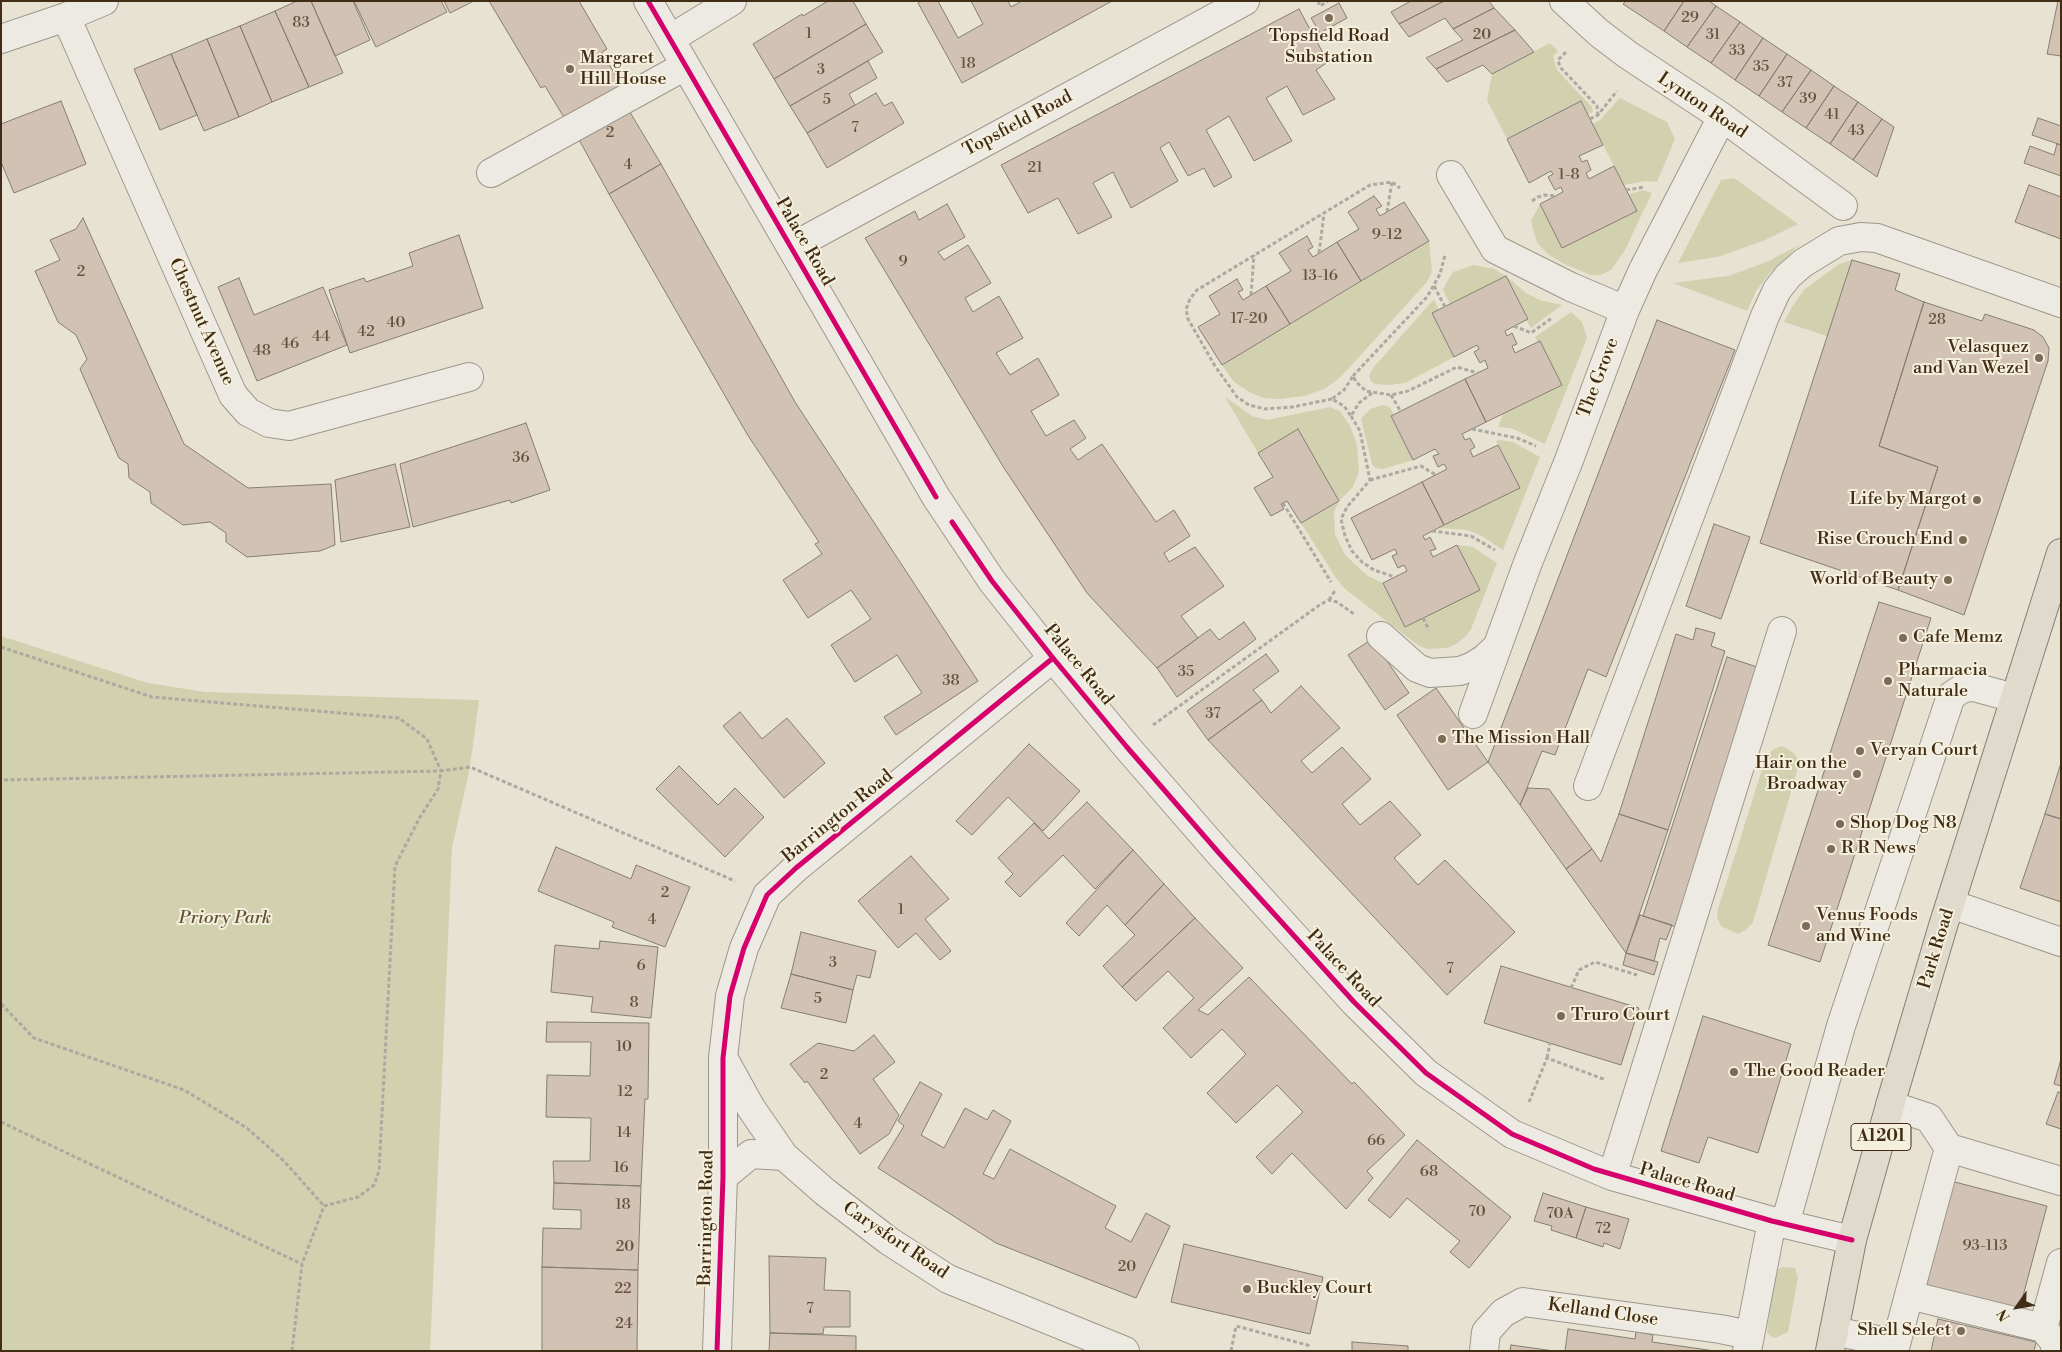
<!DOCTYPE html>
<html>
<head>
<meta charset="utf-8">
<style>
	body { margin:0 }
	#map { position:relative; width:2062px; height:1352px; overflow:hidden; background:#e8e2d3; font-family:"Libre Bodoni",serif }
	canvas { display:block }
	.frame { position:absolute; inset:0; border:2px solid #412d15; pointer-events:none }
	.north { position:absolute; left:1992px; top:1282px; width:50px; height:50px; -webkit-text-stroke:4px #f5efdd; paint-order:stroke; rotate:238deg; font-size:14px; font-weight:700; line-height:20px; text-align:center; color:#412d15 }
	.north::after { content:''; display:block; margin:auto; width:18px; height:22px; background:#412d15; clip-path:polygon(50% 0,100% 100%,50% 72%,0 100%) }
</style>
</head>
<body>
<div id="map">
<canvas width="2062" height="1352"></canvas>
<div class="frame"></div>
<div class="north">N</div>
</div>
<script>
const g = document.querySelector('canvas').getContext('2d');
g.lineJoin = 'round';
function fill(path, color) {
  g.fillStyle = color;
  g.fill(path, 'evenodd');
}
function shape(rows) {
  const path = new Path2D();
  for (const r of rows) {
    path.moveTo(r[0], r[1]);
    for (let i = 2; i < r.length; i += 2) path.lineTo(r[i], r[i + 1]);
  }
  return path;
}
function strokePath(path, color, width, dash) {
  g.strokeStyle = color;
  g.lineWidth = width;
  g.lineCap = dash ? 'butt' : 'round';
  g.setLineDash(dash || []);
  g.stroke(path);
}
function label(font, color, halo, rows, align = 'center') {
  g.font = font + ' "Libre Bodoni",serif';
  g.lineWidth = 4;
  g.setLineDash([]);
  g.textBaseline = 'middle';
  g.strokeStyle = halo;
  g.fillStyle = color;
  for (const [text, x, y, turn = 0] of rows) {
    g.save();
    g.translate(x, y);
    g.rotate((+turn || 0) * Math.PI / 180);
    g.textAlign = isNaN(turn) ? turn : align;
    if (halo) g.strokeText(text, 0, 0);
    g.fillText(text, 0, 0);
    g.restore();
  }
}
const green = shape([
	[1550,43,1558,51,1553,56,1557,70,1592,107,1593,112,1588,114,1581,102,1507,139,1487,100,1492,74],
	[1620,98,1667,122,1675,139,1657,182,1645,181,1624,185,1592,124,1600,120],
	[1734,178,1798,224,1763,241,1717,257,1678,263,1721,180],
	[1643,190,1652,193,1625,250,1611,270,1601,275,1591,275,1564,264,1549,255,1537,243,1531,221,1540,204,1562,248,1636,211,1628,195],
	[1429,241,1432,271,1427,282,1349,368,1337,380,1324,389,1304,396,1279,399,1264,398,1251,393,1234,382,1222,365],
	[1799,245,1770,273,1756,291,1747,311,1673,283,1728,276,1769,261],
	[1852,260,1827,336,1784,322,1792,307,1804,290,1839,264],
	[1474,265,1494,269,1506,276,1526,293,1540,300,1562,305,1531,328,1526,320,1528,318,1506,276,1450,304,1443,290,1446,283,1453,272],
	[1434,299,1439,310,1454,357,1405,383,1388,385,1375,384,1371,381,1369,376,1373,368],
	[1571,312,1582,322,1587,338,1545,444,1511,428,1498,427,1503,414,1562,385,1540,341,1538,342,1535,337],
	[1225,397,1252,416,1267,420,1330,407,1340,411,1350,426,1357,445,1359,471,1353,487,1339,501,1334,512,1335,534,1345,555,1368,576,1383,583,1480,590,1457,545,1473,547,1497,563,1471,629,1466,636,1456,644,1447,648,1428,649,1419,646,1345,589,1336,578,1301,523,1339,501,1298,430,1258,453],
	[1382,405,1390,407,1394,415,1391,417,1413,460,1383,469,1375,468,1372,464,1361,419,1370,409],
	[1499,440,1513,442,1540,457,1503,550,1480,535,1467,530,1439,528,1519,488,1496,441],
	[1,636,148,683,205,692,479,700,470,767,452,848,430,1351,1,1351],
	[1781,746,1790,750,1797,757,1798,768,1753,922,1746,930,1738,934,1721,926,1717,918,1718,909,1765,760,1772,750],
	[1782,1267,1795,1268,1798,1277,1788,1332,1775,1338,1770,1336,1767,1332,1775,1271]
]);
const building = shape([
	[297,1,311,1,343,73,309,87,275,11,297,1],
	[311,1,353,1,370,40,335,56,311,1],
	[354,1,441,1,447,12,376,47,354,1],
	[444,1,474,1,450,13,444,1],
	[489,1,579,1,607,49,602,52,624,90,568,124,545,86,541,88,489,1],
	[828,1,853,1,866,24,774,79,753,44,802,14,803,16,828,1],
	[921,1,938,1,958,38,983,24,971,1,1008,1,1011,7,1022,1,1112,1,962,83,918,3,921,1],
	[1411,1,1444,1,1399,24,1391,12,1411,1],
	[1444,1,1489,1,1494,8,1453,29,1445,18,1409,37,1399,24,1444,1],
	[1626,1,1684,1,1664,31,1623,4,1626,1],
	[1684,1,1709,1,1716,6,1687,47,1664,31,1684,1],
	[2058,1,2061,1,2061,56,2047,54,2058,1],
	[1339,3,1347,18,1320,33,1311,18,1339,3],
	[1716,6,1740,22,1711,63,1687,47,1716,6],
	[1494,8,1515,30,1436,69,1426,58,1463,40,1453,29,1494,8],
	[1299,9,1328,62,1316,70,1335,99,1303,115,1287,86,1266,98,1292,141,1254,161,1229,116,1206,130,1232,177,1214,187,1204,168,1188,176,1169,142,1160,148,1178,181,1131,208,1113,172,1093,183,1112,217,1078,234,1058,198,1028,213,1001,165,1299,9],
	[275,11,309,87,272,102,240,26,275,11],
	[1740,22,1763,38,1735,80,1711,63,1740,22],
	[866,24,883,52,790,106,774,79,866,24],
	[240,26,272,102,239,117,207,39,240,26],
	[1515,30,1534,52,1492,74,1483,65,1447,82,1436,69,1515,30],
	[1763,38,1787,54,1759,96,1735,80,1763,38],
	[207,39,239,117,204,131,171,54,207,39],
	[171,54,197,115,160,130,134,69,171,54],
	[1787,54,1811,70,1782,112,1759,96,1787,54],
	[868,61,877,78,849,94,855,105,807,133,790,106,868,61],
	[1811,70,1834,86,1806,128,1782,112,1811,70],
	[1834,86,1858,102,1830,144,1806,128,1834,86],
	[876,93,884,106,892,102,904,123,827,168,807,133,876,93],
	[61,101,86,164,14,193,1,162,1,124,61,101],
	[1581,101,1603,145,1579,156,1582,162,1587,160,1591,170,1586,173,1589,179,1614,166,1637,211,1562,248,1540,204,1563,192,1561,187,1555,190,1548,177,1553,174,1551,171,1529,183,1507,139,1581,101],
	[1858,102,1882,119,1853,160,1830,144,1858,102],
	[628,109,661,164,609,194,578,138,628,109],
	[2038,118,2061,126,2061,145,2032,135,2038,118],
	[1882,119,1894,127,1877,177,1853,160,1882,119],
	[2057,144,2061,145,2061,176,2024,163,2030,146,2054,155,2057,144],
	[661,164,795,402,978,681,896,735,884,717,922,693,897,655,855,682,831,645,871,619,851,590,808,618,783,580,822,554,815,544,819,542,747,434,609,194,661,164],
	[2029,185,2061,197,2061,239,2015,222,2029,185],
	[1374,196,1382,206,1376,209,1380,216,1404,202,1429,241,1361,281,1337,242,1359,229,1348,212,1374,196],
	[947,204,965,237,938,252,944,260,968,245,991,283,965,298,973,312,999,296,1023,338,996,353,1010,375,1038,358,1059,395,1031,411,1046,436,1074,420,1086,438,1070,449,1078,460,1102,444,1156,522,1174,510,1190,536,1164,553,1169,562,1195,547,1224,586,1181,616,1198,638,1157,668,1087,593,1004,468,865,238,915,211,919,220,947,204],
	[83,218,184,444,248,488,331,484,335,545,320,551,247,557,226,542,226,533,210,522,183,525,151,503,150,492,129,478,128,464,119,458,80,369,87,359,76,335,58,322,35,271,60,260,50,240,76,229,83,218],
	[459,235,483,308,350,353,329,290,364,278,366,282,413,266,409,253,459,235],
	[1307,236,1313,247,1308,250,1313,257,1337,242,1361,281,1290,324,1266,286,1291,271,1279,253,1307,236],
	[1852,260,1900,274,1895,290,1924,302,1879,446,1938,467,1898,590,1760,543,1852,260],
	[1506,276,1528,319,1505,331,1507,336,1512,333,1517,344,1512,346,1515,353,1540,341,1562,385,1486,422,1465,379,1488,368,1485,360,1480,363,1474,352,1479,349,1477,345,1454,357,1432,313,1506,276],
	[239,278,254,315,323,287,347,345,257,381,218,287,239,278],
	[1237,279,1243,290,1238,292,1243,300,1266,286,1290,324,1222,365,1198,327,1220,314,1209,296,1237,279],
	[1924,302,1982,321,1985,314,2034,330,2043,337,2049,348,2048,361,1964,615,1898,590,1938,467,1879,446,1924,302],
	[1657,320,1735,350,1606,677,1588,669,1555,755,1542,751,1520,805,1488,762,1657,320],
	[1465,379,1486,422,1462,434,1465,440,1470,438,1475,447,1470,450,1473,457,1498,445,1520,488,1444,525,1422,482,1447,469,1444,464,1438,467,1433,456,1439,454,1435,449,1413,460,1391,416,1465,379],
	[526,423,550,490,511,503,510,500,413,527,400,464,526,423],
	[1298,429,1339,501,1301,523,1287,501,1281,504,1284,509,1271,516,1254,488,1273,477,1258,453,1298,429],
	[395,464,410,527,341,542,335,480,395,464],
	[1422,482,1444,525,1423,536,1425,540,1430,537,1436,549,1430,551,1433,557,1457,545,1480,590,1405,627,1383,583,1407,571,1404,565,1398,568,1392,556,1397,554,1395,549,1372,560,1351,518,1422,482],
	[1714,524,1750,537,1721,619,1686,606,1714,524],
	[1879,602,1931,618,1820,962,1768,945,1879,602],
	[1244,622,1256,639,1177,697,1157,668,1210,629,1219,640,1244,622],
	[1696,628,1715,633,1711,646,1725,651,1668,830,1619,814,1676,634,1693,640,1696,628],
	[1372,639,1409,693,1385,710,1348,655,1372,639],
	[1266,654,1279,671,1253,690,1262,700,1208,740,1187,711,1266,654],
	[1727,657,1757,667,1679,928,1643,916,1727,657],
	[1301,686,1340,728,1301,761,1312,773,1342,747,1371,779,1342,804,1360,825,1390,801,1421,835,1394,858,1418,885,1445,860,1515,932,1447,995,1208,740,1262,700,1271,713,1301,686],
	[1436,688,1488,762,1448,790,1397,715,1436,688],
	[740,712,762,739,787,718,825,763,784,798,723,726,740,712],
	[1029,744,1080,791,1043,831,1008,797,972,835,956,821,1029,744],
	[2061,763,2061,819,2045,814,2061,763],
	[679,766,718,805,735,788,764,817,725,857,656,789,679,766],
	[1528,788,1549,789,1592,849,1566,869,1520,805,1528,788],
	[1087,802,1133,850,1095,889,1063,855,1020,897,1005,882,1013,874,998,858,1034,823,1049,839,1087,802],
	[1619,814,1668,830,1626,953,1566,869,1592,849,1601,862,1619,814],
	[2045,814,2061,819,2061,902,2020,888,2045,814],
	[556,847,631,879,636,865,690,887,665,947,612,927,614,922,538,891,556,847],
	[1133,850,1164,884,1125,925,1107,905,1079,936,1066,923,1133,850],
	[911,856,949,899,925,919,951,951,940,960,916,933,898,948,858,901,911,856],
	[1164,884,1195,918,1122,987,1103,966,1135,935,1125,925,1164,884],
	[1640,915,1672,925,1666,940,1660,938,1654,961,1626,953,1640,915],
	[1195,918,1243,968,1198,1010,1208,1015,1249,977,1352,1084,1354,1082,1405,1135,1367,1171,1373,1178,1346,1209,1292,1153,1272,1174,1256,1157,1303,1112,1277,1085,1236,1123,1207,1093,1246,1054,1222,1029,1191,1058,1163,1028,1194,998,1168,971,1136,1001,1122,987,1195,918],
	[801,932,876,951,870,978,857,975,853,990,791,974,801,932],
	[600,941,658,947,651,1018,591,1012,593,997,551,992,555,945,599,949,600,941],
	[1626,953,1658,962,1654,975,1623,965,1626,953],
	[1501,966,1639,1008,1621,1065,1484,1023,1501,966],
	[791,974,853,990,846,1023,781,1008,791,974],
	[1703,1016,1791,1044,1758,1153,1708,1137,1699,1163,1661,1151,1703,1016],
	[547,1022,649,1023,648,1099,645,1099,641,1186,554,1183,553,1161,590,1161,591,1118,546,1117,547,1075,590,1076,591,1042,546,1042,547,1022],
	[874,1035,895,1062,873,1079,899,1115,889,1134,860,1154,807,1081,805,1083,790,1064,818,1043,854,1051,874,1035],
	[2061,1059,2061,1086,2054,1084,2061,1059],
	[920,1082,942,1094,921,1135,944,1148,965,1108,987,1120,993,1110,1011,1121,983,1174,994,1179,1010,1149,1116,1206,1105,1228,1131,1242,1146,1213,1170,1226,1136,1298,996,1243,878,1168,904,1126,898,1121,920,1082],
	[2058,1092,2061,1093,2061,1129,2046,1124,2058,1092],
	[1417,1140,1511,1217,1469,1268,1450,1252,1460,1241,1407,1198,1390,1218,1368,1200,1417,1140],
	[1951,1181,2047,1206,2019,1311,1923,1286,1951,1181],
	[554,1183,641,1186,638,1270,542,1267,543,1228,581,1229,581,1210,553,1209,554,1183],
	[1543,1193,1586,1207,1576,1238,1551,1230,1552,1226,1534,1221,1543,1193],
	[1586,1207,1629,1219,1620,1249,1604,1243,1603,1247,1576,1238,1586,1207],
	[1184,1244,1323,1277,1310,1334,1171,1302,1184,1244],
	[769,1256,826,1258,824,1290,850,1291,850,1327,824,1327,823,1334,770,1333,769,1256],
	[542,1267,638,1270,637,1351,542,1351,542,1267],
	[1938,1319,2036,1342,2034,1351,1931,1351,1938,1319],
	[1568,1329,1635,1339,1636,1332,1644,1333,1653,1335,1652,1342,1715,1351,1565,1351,1568,1329],
	[770,1333,856,1336,856,1351,769,1351,770,1333],
	[1352,1342,1408,1346,1408,1351,1352,1351,1352,1342],
	[1511,1345,1554,1351,1510,1351,1511,1345]
]);
const path = shape([
	[1318,1,1320,6,1328,1],
	[1566,52,1558,60,1560,67,1597,106,1598,115],
	[1590,119,1598,115,1617,91],
	[1626,190,1645,187],
	[1532,201,1538,197,1545,195,1557,196],
	[1387,212,1392,182],
	[1319,253,1324,214],
	[1434,286,1445,307],
	[1251,295,1254,255],
	[1514,326,1531,333,1552,318],
	[1353,376,1427,297,1440,274,1445,255],
	[1372,393,1359,403,1351,416,1344,406,1332,399,1344,390,1353,376,1356,382,1366,391,1391,395,1408,391,1457,367,1478,373],
	[1391,395,1401,412],
	[1332,399,1292,407,1265,409,1249,405,1237,397,1215,366,1188,319,1186,309,1190,299,1197,290,1370,185,1392,182,1400,188],
	[1351,416,1360,431,1370,480,1347,507,1341,519,1345,536,1352,551,1362,562,1374,570,1395,577],
	[1472,429,1517,438,1536,446],
	[1370,480,1421,466,1436,475],
	[1283,503,1331,582],
	[1432,531,1471,536,1495,550],
	[1329,600,1336,589],
	[1423,618,1429,630],
	[1,647,152,697,399,718,427,739,441,771,1,780],
	[1153,725,1321,604,1329,600,1337,602,1354,614],
	[1571,988,1579,970,1595,962,1637,975],
	[1,1004,34,1038,184,1090,247,1128,284,1161,324,1206],
	[1547,1058,1550,1043],
	[1529,1102,1547,1058,1606,1080],
	[1,1122,302,1264],
	[292,1351,302,1264,324,1206,358,1197,374,1185,379,1171,395,866,420,817,438,789,441,771,470,767,735,881],
	[1231,1351,1236,1326,1311,1346]
]);
const minor = shape([
	[648,1,936,497,992,581,1053,658,1126,746,1219,853,1354,1002,1426,1073,1512,1134,1612,1176,1772,1221,1852,1240],
	[1564,1,1599,33,1628,55,1722,117,1843,206],
	[66,17,233,395,248,412,269,423,289,426,469,377],
	[1,39,66,17,104,1],
	[670,39,732,1],
	[491,173,685,66],
	[1451,175,1495,249,1571,287,1625,310],
	[792,247,1245,1],
	[1381,636,1417,668,1430,673,1460,671,1473,666,1484,659,1497,647],
	[1473,714,1527,565,1569,460,1625,310,1643,270,1722,117],
	[1588,786,1765,316,1777,290,1788,276,1803,263,1839,241,1861,237,1877,238,2061,303],
	[1951,904,2061,942],
	[725,1061,751,1108,784,1156,825,1192,889,1241,948,1279,1125,1351],
	[1890,1105,1929,1118,1949,1148,2061,1181],
	[1612,1176,1782,631],
	[723,1177,751,1154,784,1156],
	[1785,1224,1841,1026,1951,696,1963,688,1974,687,2014,698],
	[1909,1295,1949,1148],
	[2043,1328,2056,1344,2055,1351],
	[1834,1331,1896,1344,1909,1295,2043,1328,2061,1263],
	[717,1351,723,1177,723,1058,730,996,744,948,767,895,796,868,1053,658],
	[1484,1351,1486,1332,1503,1313,1523,1302,1720,1329,1750,1335],
	[1747,1351,1772,1221]
]);
const major = shape([
	[1830,1351,1852,1240,1893,1095,1943,926,2061,553]
]);
const cycleway = shape([
	[648,1,936,497],
	[952,522,992,581,1053,658,1126,746,1219,853,1354,1002,1426,1073,1512,1134,1594,1169,1772,1221,1852,1240],
	[717,1351,723,1177,723,1058,730,996,744,948,767,895,796,868,1053,658]
]);
const markers = [
	[1329,18,5,"#7b6c58"],
	[570,69,5,"#7b6c58"],
	[2039,358,5,"#7b6c58"],
	[1977,500,5,"#7b6c58"],
	[1963,540,5,"#7b6c58"],
	[1948,580,5,"#7b6c58"],
	[1903,638,5,"#7b6c58"],
	[1888,681,5,"#7b6c58"],
	[1442,739,5,"#7b6c58"],
	[1860,751,5,"#7b6c58"],
	[1857,774,5,"#7b6c58"],
	[1840,824,5,"#7b6c58"],
	[1831,849,5,"#7b6c58"],
	[1806,926,5,"#7b6c58"],
	[1561,1016,5,"#7b6c58"],
	[1734,1072,5,"#7b6c58"],
	[1247,1289,5,"#7b6c58"],
	[1961,1331,5,"#7b6c58"]
];
const numberNames = [
	["29",1690,18],
	["83",301,23],
	["1",809,34],
	["20",1482,35],
	["31",1713,35],
	["33",1737,51],
	["18",968,64],
	["35",1761,67],
	["3",821,70],
	["37",1785,83],
	["39",1808,99],
	["5",827,100],
	["41",1832,115],
	["7",855,128],
	["43",1856,131],
	["2",610,133],
	["4",628,165],
	["21",1035,168],
	["1-8",1569,175],
	["9-12",1387,235],
	["9",903,262],
	["2",81,272],
	["13-16",1320,276],
	["17-20",1249,319],
	["28",1937,320],
	["40",396,323],
	["42",366,332],
	["44",321,337],
	["46",290,344],
	["48",262,351],
	["36",521,458],
	["35",1186,672],
	["38",951,681],
	["37",1213,714],
	["2",665,893],
	["1",901,910],
	["4",652,920],
	["3",833,963],
	["6",641,966],
	["7",1450,969],
	["5",818,999],
	["8",634,1003],
	["10",624,1047],
	["2",824,1075],
	["12",625,1092],
	["4",858,1124],
	["14",624,1133],
	["66",1376,1141],
	["16",621,1168],
	["68",1429,1172],
	["18",623,1205],
	["70",1477,1212],
	["70A",1560,1214],
	["72",1603,1229],
	["93-113",1985,1246],
	["20",625,1247],
	["20",1127,1267],
	["22",623,1289],
	["7",810,1309],
	["24",624,1324]
];
const shields = [
	[1881,1137,60]
];
const shieldNames = [
	["A1201",1881,1137]
];
const poiNames = [
	["Topsfield Road",1329,37,"center"],
	["Substation",1329,58,"center"],
	["Margaret",580,59],
	["Hill House",580,80],
	["Velasquez",2029,348,"right"],
	["and Van Wezel",2029,369,"right"],
	["Life by Margot",1967,500,"right"],
	["Rise Crouch End",1953,540,"right"],
	["World of Beauty",1938,580,"right"],
	["Cafe Memz",1913,638],
	["Pharmacia",1898,671],
	["Naturale",1898,692],
	["The Mission Hall",1452,739],
	["Veryan Court",1870,751],
	["Hair on the",1847,764,"right"],
	["Broadway",1847,785,"right"],
	["Shop Dog N8",1850,824],
	["R R News",1841,849],
	["Venus Foods",1816,916],
	["and Wine",1816,937],
	["Truro Court",1571,1016],
	["The Good Reader",1744,1072],
	["Buckley Court",1257,1289],
	["Shell Select",1951,1331,"right"]
];
const streetNames = [
	["Lynton Road",1702,106,34],
	["Topsfield Road",1018,124,-28],
	["Palace Road",804,242,60],
	["Chestnut Avenue",201,322,66],
	["The Grove",1599,378,-69],
	["Palace Road",1078,665,51],
	["Barrington Road",838,817,-39],
	["Park Road",1937,949,-73],
	["Palace Road",1343,969,47],
	["Palace Road",1687,1183,16],
	["Barrington Road",707,1218,-89],
	["Carysfort Road",895,1241,34],
	["Kelland Close",1603,1313,8]
];
const parkNames = [
	["Priory Park",225,919]
];
fill(green, '#d1d1b0');
fill(building, '#d2c2b4');
strokePath(building, '#847e72', 1);
strokePath(minor, '#9d978b', 30);
strokePath(major, '#847e72', 30);
strokePath(path, '#ada8a0', 3, [4, 2.5]);
strokePath(minor, '#eceae2', 28);
strokePath(major, '#e0dacd', 28);
strokePath(cycleway, '#d6006c', 5);
for (const [x, y, r, color] of markers) {
  const dot = new Path2D();
  dot.arc(x, y, r, 0, 2 * Math.PI);
  g.fillStyle = color;
  g.fill(dot);
  strokePath(dot, '#f5efdd', 2);
}
label('15px', '#65523d', null, numberNames);
for (const [x, y, w] of shields) {
  const box = new Path2D();
  box.roundRect(x - w / 2, y - 13.5, w, 27, 4);
  g.fillStyle = '#f5efdd';
  g.fill(box);
  strokePath(box, '#412d15', 1);
}
label('bold 16px', '#412d15', null, shieldNames);
label('18px', '#412d15', '#f5efdd', poiNames, 'left');
label('18px', '#412d15', '#f5efdd', streetNames);
label('italic 18px', '#605234', '#f5efdd', parkNames);
</script>
</body>
</html>
